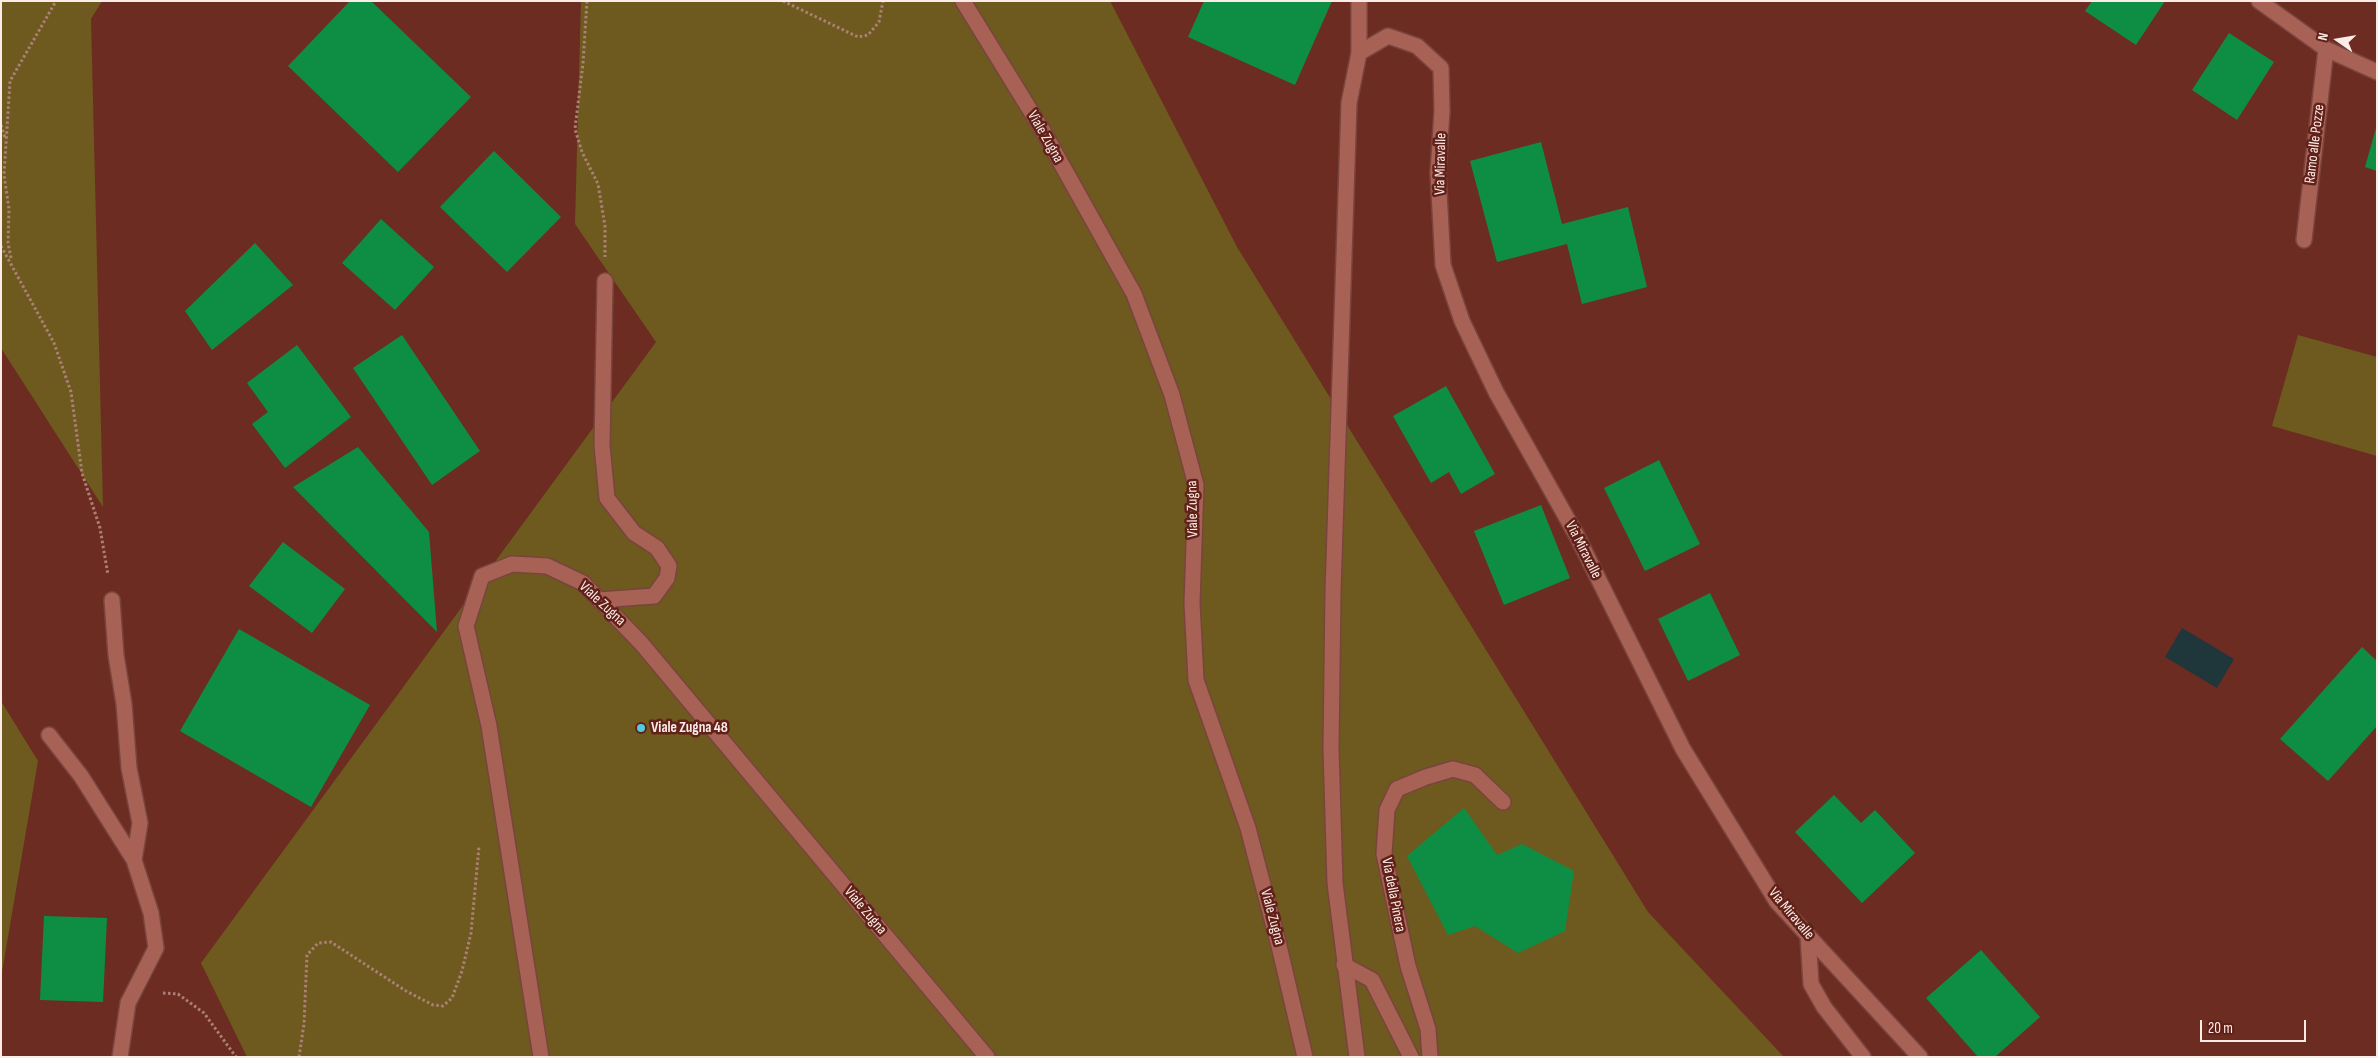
<!DOCTYPE html>
<html>
<head>
<meta charset="utf-8">
<style>
	body { margin:0 }
	#map { position:relative; width:2378px; height:1058px; overflow:hidden; background:#6d2c22; font-family:"Sofia Sans Condensed",sans-serif }
	canvas { display:block }
	.frame { position:absolute; inset:0; border:2px solid #fcece8; pointer-events:none }
	.north { position:absolute; left:2313px; top:15px; width:50px; height:50px; -webkit-text-stroke:4px #612118; paint-order:stroke; rotate:283deg; font-size:14px; font-weight:700; line-height:20px; text-align:center; color:#fcece8 }
	.north::after { content:''; display:block; margin:auto; width:18px; height:22px; background:#fcece8; clip-path:polygon(50% 0,100% 100%,50% 72%,0 100%) }
	.scale { position:absolute; left:2200px; top:1020px; width:106px; height:22px; box-sizing:border-box; border:2px solid #fcece8; border-top:0; padding-left:6px; font-size:15px; line-height:18px; white-space:nowrap; color:#fcece8; -webkit-text-stroke:4px #612118; paint-order:stroke }
</style>
</head>
<body>
<div id="map">
<canvas width="2378" height="1058"></canvas>
<div class="frame"></div>
<div class="north">N</div>
<div class="scale">20 m</div>
</div>
<script>
const g = document.querySelector('canvas').getContext('2d');
g.lineJoin = 'round';
function fill(path, color) {
  g.fillStyle = color;
  g.fill(path, 'evenodd');
}
function shape(rows) {
  const path = new Path2D();
  for (const r of rows) {
    path.moveTo(r[0], r[1]);
    for (let i = 2; i < r.length; i += 2) path.lineTo(r[i], r[i + 1]);
  }
  return path;
}
function strokePath(path, color, width, dash) {
  g.strokeStyle = color;
  g.lineWidth = width;
  g.lineCap = dash ? 'butt' : 'round';
  g.setLineDash(dash || []);
  g.stroke(path);
}
function label(font, color, halo, rows, align = 'center') {
  g.font = font + ' "Sofia Sans Condensed",sans-serif';
  g.lineWidth = 5;
  g.setLineDash([]);
  g.textBaseline = 'middle';
  g.strokeStyle = halo;
  g.fillStyle = color;
  for (const [text, x, y, turn = 0] of rows) {
    g.save();
    g.translate(x, y);
    g.rotate((+turn || 0) * Math.PI / 180);
    g.textAlign = isNaN(turn) ? turn : align;
    if (halo) g.strokeText(text, 0, 0);
    g.fillText(text, 0, 0);
    g.restore();
  }
}
const green = shape([
	[1,1,102,1,91,19,103,507,1,348],
	[581,1,1110,1,1237,247,1648,912,1784,1057,247,1057,201,963,656,342,575,224],
	[2298,335,2377,357,2377,456,2272,426],
	[1,701,38,761,1,978]
]);
const water = shape([
	[2182,628,2234,659,2217,688,2165,657]
]);
const building = shape([
	[350,1,371,1,471,97,398,172,288,66],
	[1204,1,1332,1,1295,85,1188,37],
	[2092,1,2165,1,2136,45,2085,11],
	[2229,33,2274,62,2237,120,2192,90],
	[2376,128,2377,128,2377,171,2365,167],
	[1541,142,1562,224,1628,207,1647,287,1582,304,1567,244,1497,262,1470,161],
	[494,151,561,217,507,272,440,207],
	[381,219,434,267,395,310,342,263],
	[255,243,293,285,212,350,185,311],
	[402,335,480,451,432,485,353,368],
	[297,345,351,417,285,468,252,424,268,412,247,383],
	[1446,386,1495,474,1461,494,1449,472,1431,483,1393,416],
	[358,447,429,532,437,632,293,487],
	[1659,460,1700,544,1645,571,1604,488],
	[1541,505,1570,578,1504,605,1474,531],
	[283,542,345,589,312,633,249,586],
	[1710,593,1740,655,1688,681,1658,619],
	[239,629,370,705,311,807,180,731],
	[2362,647,2377,661,2377,726,2328,781,2280,739],
	[1834,795,1861,823,1875,810,1915,853,1862,903,1795,832],
	[1464,808,1497,855,1522,844,1574,871,1565,931,1518,953,1475,926,1448,935,1407,856],
	[44,916,107,918,103,1002,40,1000],
	[1981,950,2040,1017,1995,1057,1978,1057,1926,998]
]);
const path = shape([
	[587,1,583,63,575,129,582,152,598,184,605,226,605,257],
	[783,1,858,37,868,35,879,22,883,1],
	[1,125,5,138],
	[1,246,54,343,71,392,82,473,100,528,108,575],
	[11,258,8,243,9,209,4,175,10,81,56,1],
	[163,993,178,994,204,1013,236,1057],
	[299,1057,304,1024,307,955,318,943,331,942,406,991,433,1005,443,1006,452,998,462,971,471,933,479,846]
]);
const service = shape([
	[963,1,1043,131,1134,294,1172,395,1196,485,1192,603,1196,680,1248,828,1279,946,1305,1057],
	[1808,936,1811,984,1824,1007,1863,1057],
	[1430,1057,1428,1029,1408,966,1384,854,1387,810,1397,789,1426,777,1453,769,1475,775,1503,802]
]);
const minor = shape([
	[2259,1,2326,49,2377,72],
	[1359,53,1359,1],
	[2304,240,2326,49],
	[112,600,116,655,124,704,129,768,140,823,134,860],
	[599,600,654,596,667,578,669,566,657,548,634,533,607,498,602,445,605,281],
	[49,735,81,776,134,860,151,913,156,948,128,1003,120,1057],
	[1344,965,1372,980,1411,1057]
]);
const tertiary = shape([
	[541,1057,489,726,466,626,482,576,512,564,547,566,583,583,641,643,987,1057],
	[1357,1057,1335,883,1331,749,1333,591,1349,103,1359,53,1388,36,1417,46,1441,68,1442,111,1438,173,1443,265,1462,321,1496,392,1578,538,1683,749,1777,902,1920,1057]
]);
const markers = [
	[641,728,5,"#54cade"]
];
const streetNames = [
	["Viale Zugna",1045,137,60],
	["Ramo alle Pozze",2315,144,-83],
	["Via Miravalle",1441,164,-89],
	["Viale Zugna",1193,509,-91],
	["Via Miravalle",1583,550,63],
	["Viale Zugna",602,604,43],
	["Via della Pinera",1393,895,79],
	["Viale Zugna",865,911,50],
	["Via Miravalle",1791,914,50],
	["Viale Zugna",1272,917,75]
];
const poiNames = [
	["Viale Zugna 48",651,728]
];
fill(green, '#6e5a1e');
fill(water, '#1f363a');
fill(building, '#0e8e44');
strokePath(service, '#79443e', 18);
strokePath(minor, '#79443e', 18);
strokePath(tertiary, '#79443e', 18);
strokePath(path, '#ab8078', 3, [2.5, 2.5]);
strokePath(service, '#a86155', 15);
strokePath(minor, '#a86155', 15);
strokePath(tertiary, '#a86155', 15);
for (const [x, y, r, color] of markers) {
  const dot = new Path2D();
  dot.arc(x, y, r, 0, 2 * Math.PI);
  g.fillStyle = color;
  g.fill(dot);
  strokePath(dot, '#612118', 2);
}
label('15px', '#fcece8', '#612118', streetNames);
label('bold 15px', '#fcece8', '#612118', poiNames, 'left');
</script>
</body>
</html>
